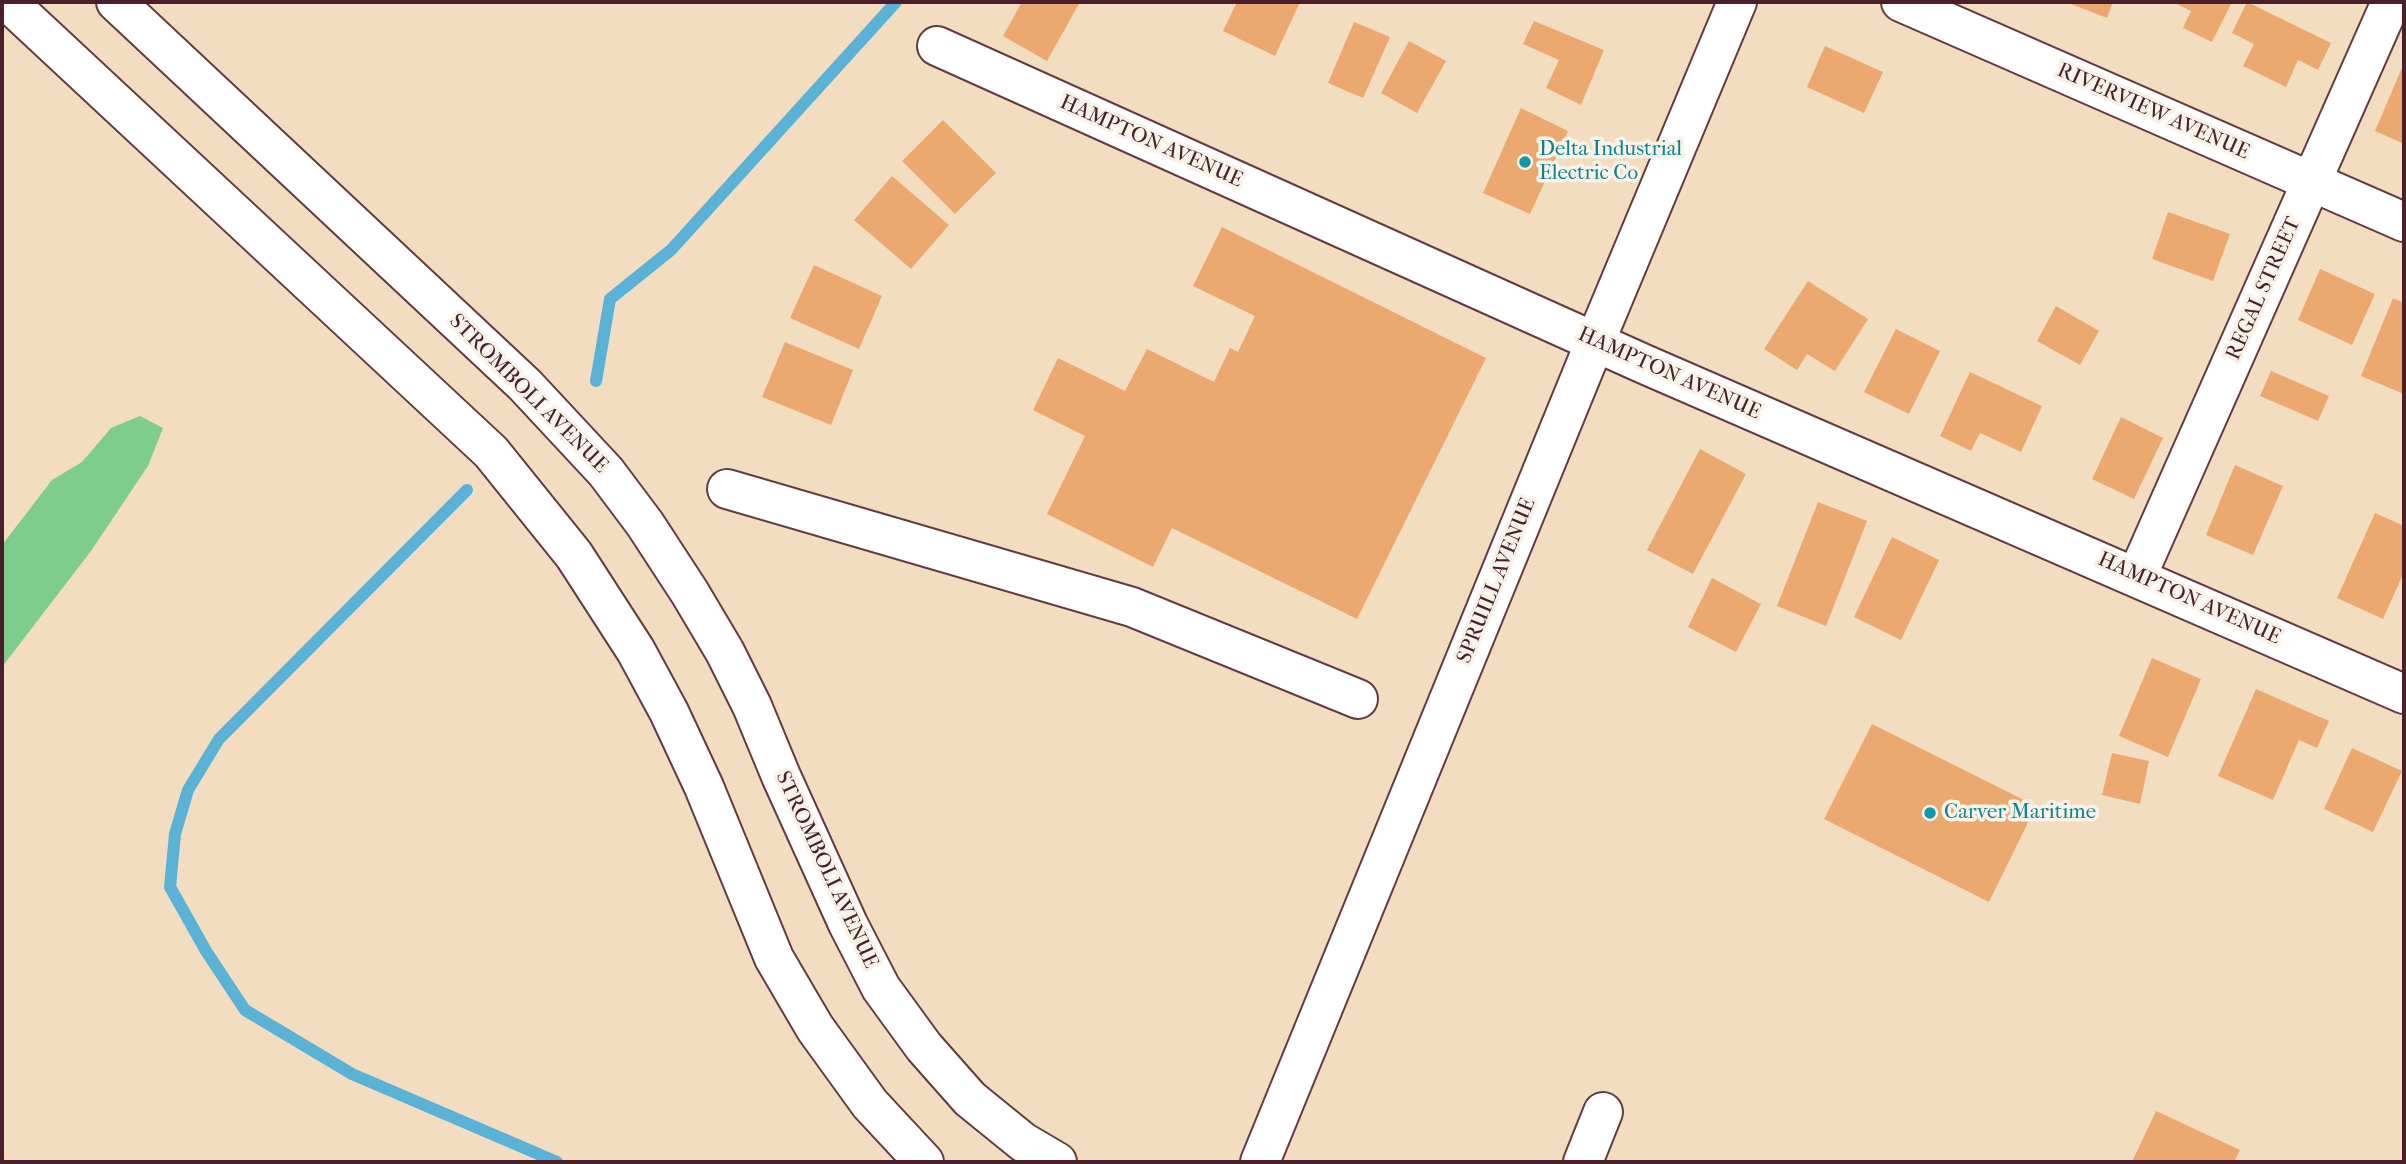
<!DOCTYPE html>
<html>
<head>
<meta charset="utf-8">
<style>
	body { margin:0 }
	#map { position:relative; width:2406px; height:1164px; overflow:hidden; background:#f3ddc0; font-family:"IM FELL French Canon",serif }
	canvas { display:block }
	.frame { position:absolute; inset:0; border:4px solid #4a1f2b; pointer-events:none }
</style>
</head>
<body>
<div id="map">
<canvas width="2406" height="1164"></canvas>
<div class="frame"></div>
</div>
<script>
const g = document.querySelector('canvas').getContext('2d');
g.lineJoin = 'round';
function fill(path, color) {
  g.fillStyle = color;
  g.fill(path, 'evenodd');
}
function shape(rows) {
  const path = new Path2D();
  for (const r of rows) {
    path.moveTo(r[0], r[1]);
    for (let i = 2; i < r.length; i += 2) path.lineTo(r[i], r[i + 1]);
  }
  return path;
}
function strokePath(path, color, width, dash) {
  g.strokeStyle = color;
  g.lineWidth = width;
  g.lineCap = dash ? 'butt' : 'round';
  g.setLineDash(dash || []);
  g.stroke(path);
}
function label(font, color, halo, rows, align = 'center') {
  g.font = font + ' "IM FELL French Canon",serif';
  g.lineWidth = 7;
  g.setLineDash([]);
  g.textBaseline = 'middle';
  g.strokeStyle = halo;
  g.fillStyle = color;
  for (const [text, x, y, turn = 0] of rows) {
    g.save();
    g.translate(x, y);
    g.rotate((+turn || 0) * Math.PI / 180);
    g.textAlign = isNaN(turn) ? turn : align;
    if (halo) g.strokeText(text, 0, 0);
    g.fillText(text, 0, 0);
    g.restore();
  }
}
const green = shape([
	[140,416,163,428,148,466,91,551,2,667,2,545,52,480,82,462,111,428]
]);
const stream = shape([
	[596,381,610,299,671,250,896,2],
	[467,490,219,739,188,790,175,834,170,887,206,951,245,1010,352,1074,557,1162]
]);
const building = shape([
	[1022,2,1080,2,1047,61,1003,36],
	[1237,2,1300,2,1275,56,1223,31],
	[2066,2,2113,2,2107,18],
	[2173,2,2232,2,2212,42,2183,28,2191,11],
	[2247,2,2331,43,2318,70,2298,60,2286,87,2243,66,2254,44,2232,33],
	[1534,21,1604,50,1581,105,1546,88,1559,60,1523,44],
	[1354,22,1390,37,1363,98,1328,83],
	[1409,41,1446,61,1417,113,1381,93],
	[1825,46,1883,72,1864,113,1807,87],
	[2404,63,2404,144,2375,131],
	[1521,108,1568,131,1530,214,1483,193],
	[943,120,996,173,955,214,902,161],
	[892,176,949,225,911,269,854,220],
	[2168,212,2230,234,2213,281,2152,259],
	[1222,227,1486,358,1357,619,1172,528,1153,567,1047,514,1085,436,1033,410,1058,358,1125,391,1147,349,1214,382,1230,348,1238,352,1255,316,1193,286],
	[814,265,882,296,859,349,790,318],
	[2320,269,2375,294,2352,345,2298,320],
	[1808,281,1868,319,1835,371,1807,354,1797,370,1764,349],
	[2393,298,2404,303,2404,394,2361,376],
	[2056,306,2099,331,2080,365,2037,341],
	[1896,329,1940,351,1909,414,1864,392],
	[785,342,853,370,831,425,762,397],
	[2271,371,2329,396,2318,421,2260,396],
	[1970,372,2042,406,2021,452,1980,433,1971,451,1940,436],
	[2121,417,2163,438,2134,499,2092,479],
	[1700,449,1746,474,1693,574,1647,550],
	[2235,465,2283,486,2253,555,2206,535],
	[1818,502,1867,521,1826,626,1777,606],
	[2375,513,2404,526,2404,572,2383,619,2337,598],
	[1892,537,1939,560,1901,640,1854,617],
	[1712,578,1761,604,1736,652,1688,627],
	[2152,658,2201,679,2168,757,2119,736],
	[2256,689,2329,721,2317,748,2299,740,2273,800,2218,776],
	[1872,724,2036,806,1989,902,1824,819],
	[2352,748,2402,771,2373,832,2324,809],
	[2112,753,2149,761,2140,804,2102,795],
	[2156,1111,2240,1150,2234,1162,2132,1162]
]);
const minor = shape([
	[8,2,491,452,574,555,636,651,669,712,704,787,774,958,815,1028,870,1104,924,1162],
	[116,2,525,385,606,472,645,524,690,593,725,652,752,706,781,776,848,924,881,988,924,1047,970,1099,1023,1142,1057,1162],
	[1901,2,2404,222],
	[937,46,1644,364,2404,694],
	[727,489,1132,607,1358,699],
	[2137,576,2391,2],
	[1260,1162,1595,342,1737,2],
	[1583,1162,1603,1112]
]);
const markers = [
	[1525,162,7,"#0f9aa8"],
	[1930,813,7,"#0f9aa8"]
];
const streetNames = [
	["RIVERVIEW AVENUE",2153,112,24],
	["HAMPTON AVENUE",1151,142,24],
	["REGAL STREET",2264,289,-66],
	["HAMPTON AVENUE",1669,374,24],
	["STROMBOLI AVENUE",528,394,45],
	["SPRUILL AVENUE",1497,581,-68],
	["HAMPTON AVENUE",2189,599,24],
	["STROMBOLI AVENUE",826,870,65]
];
const cultureNames = [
	["Delta Industrial",1539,150],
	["Electric Co",1539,174],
	["Carver Maritime",1944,813]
];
fill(green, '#7ecd8c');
strokePath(stream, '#5ab2d7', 12);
fill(building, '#eba96f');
strokePath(minor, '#633c41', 42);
strokePath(minor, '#fff', 38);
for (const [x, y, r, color] of markers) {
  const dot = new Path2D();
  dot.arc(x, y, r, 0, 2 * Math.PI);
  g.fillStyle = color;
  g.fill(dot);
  strokePath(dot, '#f7f3e8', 2.5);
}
label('21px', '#4a1f2b', '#f7f3e8', streetNames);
label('21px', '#0d838f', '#f7f3e8', cultureNames, 'left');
</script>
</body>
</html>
